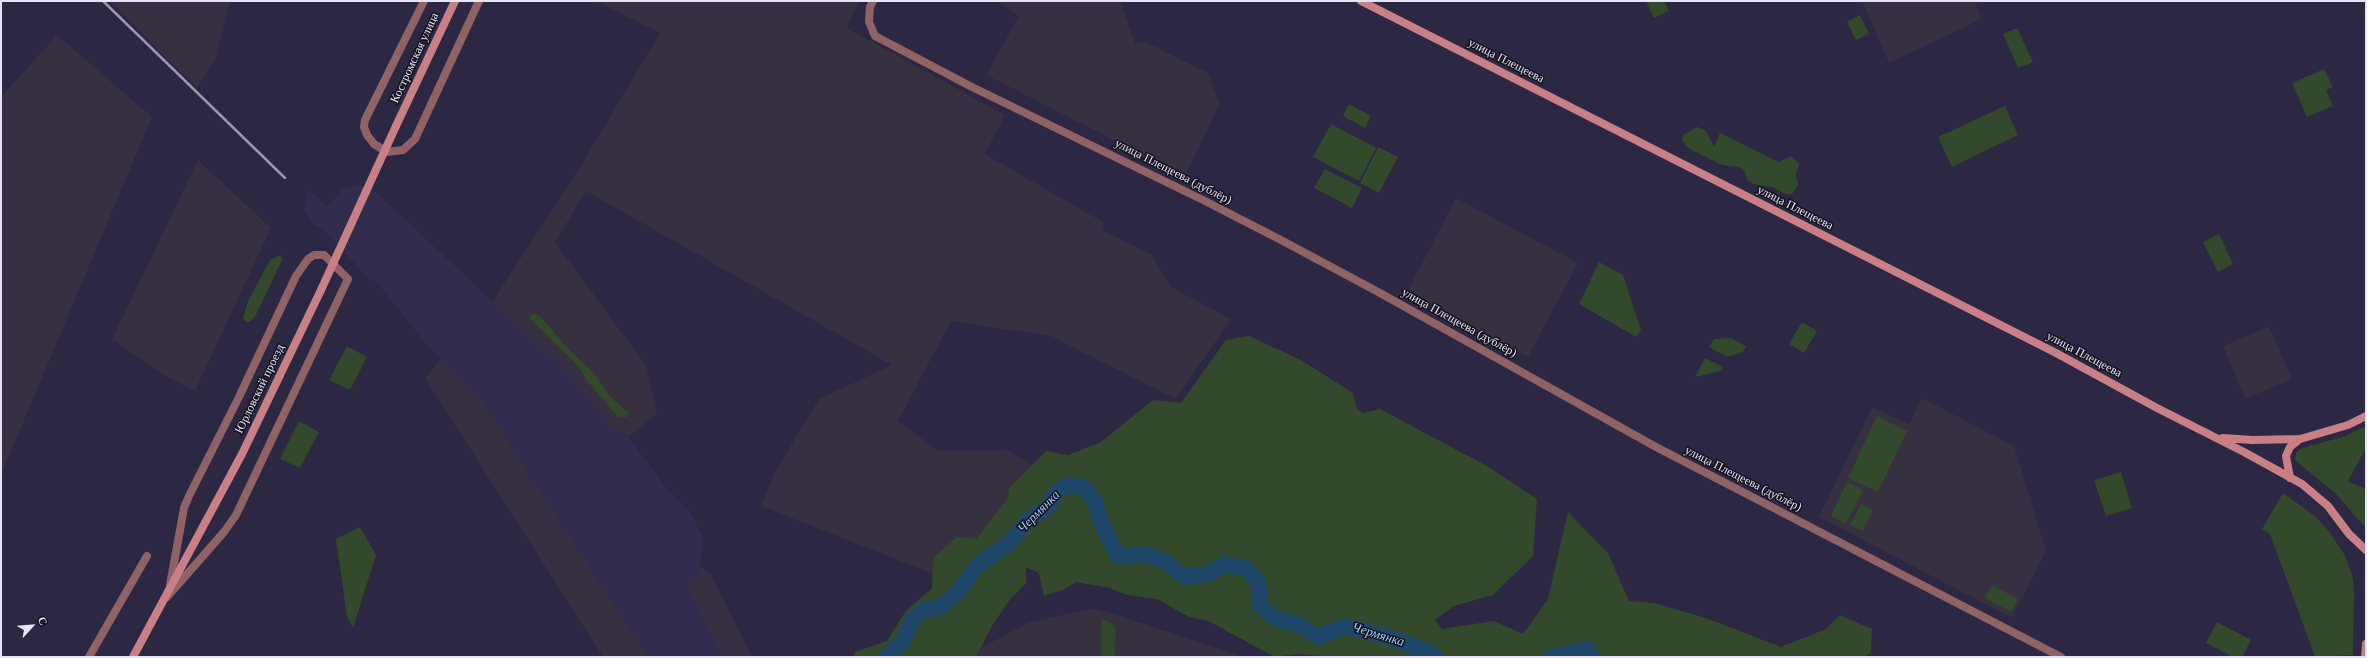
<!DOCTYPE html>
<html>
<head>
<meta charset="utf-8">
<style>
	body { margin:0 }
	#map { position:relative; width:2367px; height:658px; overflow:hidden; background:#2c2742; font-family:"Times New Roman",serif }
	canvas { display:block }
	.frame { position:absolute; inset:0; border:2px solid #e6e4f6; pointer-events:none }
	.north { position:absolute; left:12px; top:606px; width:40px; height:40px; -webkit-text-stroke:3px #14121e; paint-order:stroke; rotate:64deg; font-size:11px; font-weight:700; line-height:16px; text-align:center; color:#e6e4f6 }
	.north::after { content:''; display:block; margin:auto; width:14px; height:18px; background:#e6e4f6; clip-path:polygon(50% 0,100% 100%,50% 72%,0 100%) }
</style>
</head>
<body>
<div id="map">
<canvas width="2367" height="658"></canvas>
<div class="frame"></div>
<div class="north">С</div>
</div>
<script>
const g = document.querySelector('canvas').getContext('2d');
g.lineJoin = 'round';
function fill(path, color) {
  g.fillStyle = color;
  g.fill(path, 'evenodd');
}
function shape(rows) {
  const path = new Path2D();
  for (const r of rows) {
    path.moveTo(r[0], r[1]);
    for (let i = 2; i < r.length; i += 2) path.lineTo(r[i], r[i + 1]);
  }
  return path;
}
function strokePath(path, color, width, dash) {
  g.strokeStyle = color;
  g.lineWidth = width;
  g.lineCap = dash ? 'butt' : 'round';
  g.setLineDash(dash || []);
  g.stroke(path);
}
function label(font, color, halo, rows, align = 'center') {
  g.font = font + ' "Times New Roman",serif';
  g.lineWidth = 3;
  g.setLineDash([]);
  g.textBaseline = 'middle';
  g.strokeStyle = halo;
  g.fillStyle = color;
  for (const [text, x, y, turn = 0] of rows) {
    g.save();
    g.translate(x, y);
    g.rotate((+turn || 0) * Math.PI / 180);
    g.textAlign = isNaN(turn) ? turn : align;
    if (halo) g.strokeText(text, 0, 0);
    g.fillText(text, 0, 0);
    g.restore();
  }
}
const built = shape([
	[357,185,371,187,561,366,614,430,629,437,665,487,692,514,704,540,698,577,686,584,723,657,648,657,481,399,426,344,378,284,372,279,370,280,323,229,313,225,304,209,307,189,328,206,342,189]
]);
const industrial = shape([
	[109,1,230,1,216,59,197,88],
	[596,1,859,1,847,28,1005,115,985,154,1103,222,1102,230,1152,255,1171,287,1231,319,1176,399,1051,336,951,321,898,421,939,451,1007,450,1036,467,946,579,761,506,775,472,819,399,892,365,586,191,555,242,645,364,657,413,629,437,614,430,561,366,492,302,579,169,660,33],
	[997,1,1120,1,1135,43,1143,41,1208,73,1220,104,1185,176,986,75,1019,16],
	[1862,1,1974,1,1982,19,1889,63],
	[57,35,152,117,1,475,1,97],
	[198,160,271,228,195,391,164,375,112,339],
	[1456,198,1578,263,1528,357,1407,292],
	[2269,326,2292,379,2245,399,2223,346],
	[441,359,481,399,648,657,603,657,425,378],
	[1922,398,2014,446,2046,551,2012,618,1819,517,1872,407,1909,424],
	[700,566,711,574,752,657,723,657,686,584,698,577],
	[1094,608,1169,632,1244,657,963,657,1028,623]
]);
const green = shape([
	[1646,1,1664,1,1669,11,1654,18],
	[1860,15,1869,34,1856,40,1847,22],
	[2017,28,2033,62,2018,68,2003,34],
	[2324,69,2333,87,2326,90,2333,106,2307,117,2292,83],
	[1349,104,1371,116,1365,128,1343,116],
	[2005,106,2018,135,1952,167,1938,137],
	[1331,124,1376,148,1359,181,1313,157],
	[1697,127,1706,131,1714,147,1720,133,1779,162,1791,156,1799,164,1796,174,1798,184,1795,190,1792,194,1786,194,1772,187,1754,184,1748,181,1744,170,1739,167,1722,165,1688,148,1682,141,1683,135],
	[1378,147,1398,157,1379,193,1360,183],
	[1325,169,1362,188,1352,208,1314,188],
	[2219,234,2233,264,2218,272,2203,242],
	[281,255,282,260,256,315,250,322,246,322,243,318,248,301,270,260],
	[1599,262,1623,275,1641,330,1636,337,1579,304],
	[534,313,542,318,568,349,594,373,609,395,629,413,627,417,618,417,588,382,578,366,532,321,530,317],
	[1802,322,1817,331,1804,353,1789,344],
	[1249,336,1301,360,1353,393,1357,409,1363,413,1380,409,1487,466,1537,499,1533,556,1493,595,1454,606,1435,620,1442,629,1494,621,1523,634,1548,599,1568,512,1608,553,1629,601,1654,603,1706,618,1781,647,1826,629,1840,615,1872,629,1871,653,1864,657,1328,657,1298,654,1275,657,1208,621,1189,617,1157,599,1127,595,1110,588,1076,582,1065,589,1044,596,1039,573,1026,567,1026,583,1008,602,992,626,976,657,853,657,855,652,887,641,905,612,932,588,933,558,957,537,976,539,1008,498,1009,488,1046,451,1068,455,1101,442,1153,400,1181,403,1226,340],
	[1731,338,1746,346,1743,352,1727,357,1709,347,1714,339],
	[347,346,367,357,350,390,329,380],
	[1705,358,1723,367,1721,371,1695,377],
	[1877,416,1907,431,1878,492,1848,478],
	[299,421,319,432,300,468,280,459],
	[2366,426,2366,448,2348,481,2366,489,2366,528,2335,493,2295,460,2296,453,2300,449,2345,436],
	[2121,472,2132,508,2106,516,2094,480],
	[1847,482,1863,490,1846,524,1831,516],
	[2283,493,2315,516,2328,530,2344,554,2352,574,2354,590,2353,655,2315,657,2270,534,2262,529],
	[1861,504,1873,510,1863,531,1850,525],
	[360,527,376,555,353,628,347,617,336,539],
	[1992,585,2018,599,2011,612,1985,598],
	[1101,620,1106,620,1113,625,1116,629,1114,657,1101,657],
	[2217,622,2251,640,2242,657,2233,657,2206,643]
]);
const river = shape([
	[886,657,902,643,913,619,924,609,939,608,958,592,979,563,1008,544,1028,520,1047,508,1056,492,1067,485,1083,487,1095,501,1102,525,1118,556,1144,554,1164,561,1185,577,1208,574,1225,564,1246,568,1258,582,1260,605,1274,618,1297,624,1318,637,1345,626,1395,639,1428,652,1436,657],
	[1551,657,1587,649,1592,657]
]);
const street = shape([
	[424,1,365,120,364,127,367,135,374,144,387,152,403,150,415,139,479,1],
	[873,1,870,7,869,22,875,36,970,86,1205,201,1281,240,1380,293,1656,447,2061,657],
	[167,597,224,532,236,515,348,279,324,255,314,255,308,259,296,276,239,397,189,496,184,508,170,585],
	[89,657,147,556]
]);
const secondary = shape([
	[1361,1,2056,353,2157,408,2244,452,2302,484,2328,506,2349,534,2366,550],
	[396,126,455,1],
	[2223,438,2252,440,2300,439,2348,425,2366,416],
	[2290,478,2286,456,2290,447,2300,439],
	[133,657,242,454,321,290],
	[2365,657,2366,644]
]);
const rail = shape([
	[103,1,285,178]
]);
const secondaryBridge = shape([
	[321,290,396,126]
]);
const streetNames = [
	["Костромская улица",415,58,-65],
	["улица Плещеева",1506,61,27],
	["улица Плещеева (дублёр)",1173,172,27],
	["улица Плещеева",1795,208,27],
	["улица Плещеева (дублёр)",1459,323,29],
	["улица Плещеева",2084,355,28],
	["Юрловский проезд",260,389,-64],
	["улица Плещеева (дублёр)",1743,479,27]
];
const waterNames = [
	["Чермянка",1039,512,-45],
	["Чермянка",1378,635,17]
];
fill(built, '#322c4e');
fill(industrial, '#363040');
fill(green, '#32492b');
strokePath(river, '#1f4769', 16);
strokePath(street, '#8f6265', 8);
strokePath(secondary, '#c87f85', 8);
strokePath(rail, '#9a96ac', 2.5);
strokePath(secondaryBridge, '#c87f85', 8);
label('12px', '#e6e4f6', '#14121e', streetNames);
label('italic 13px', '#9ed0fd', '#14121e', waterNames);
</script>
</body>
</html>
